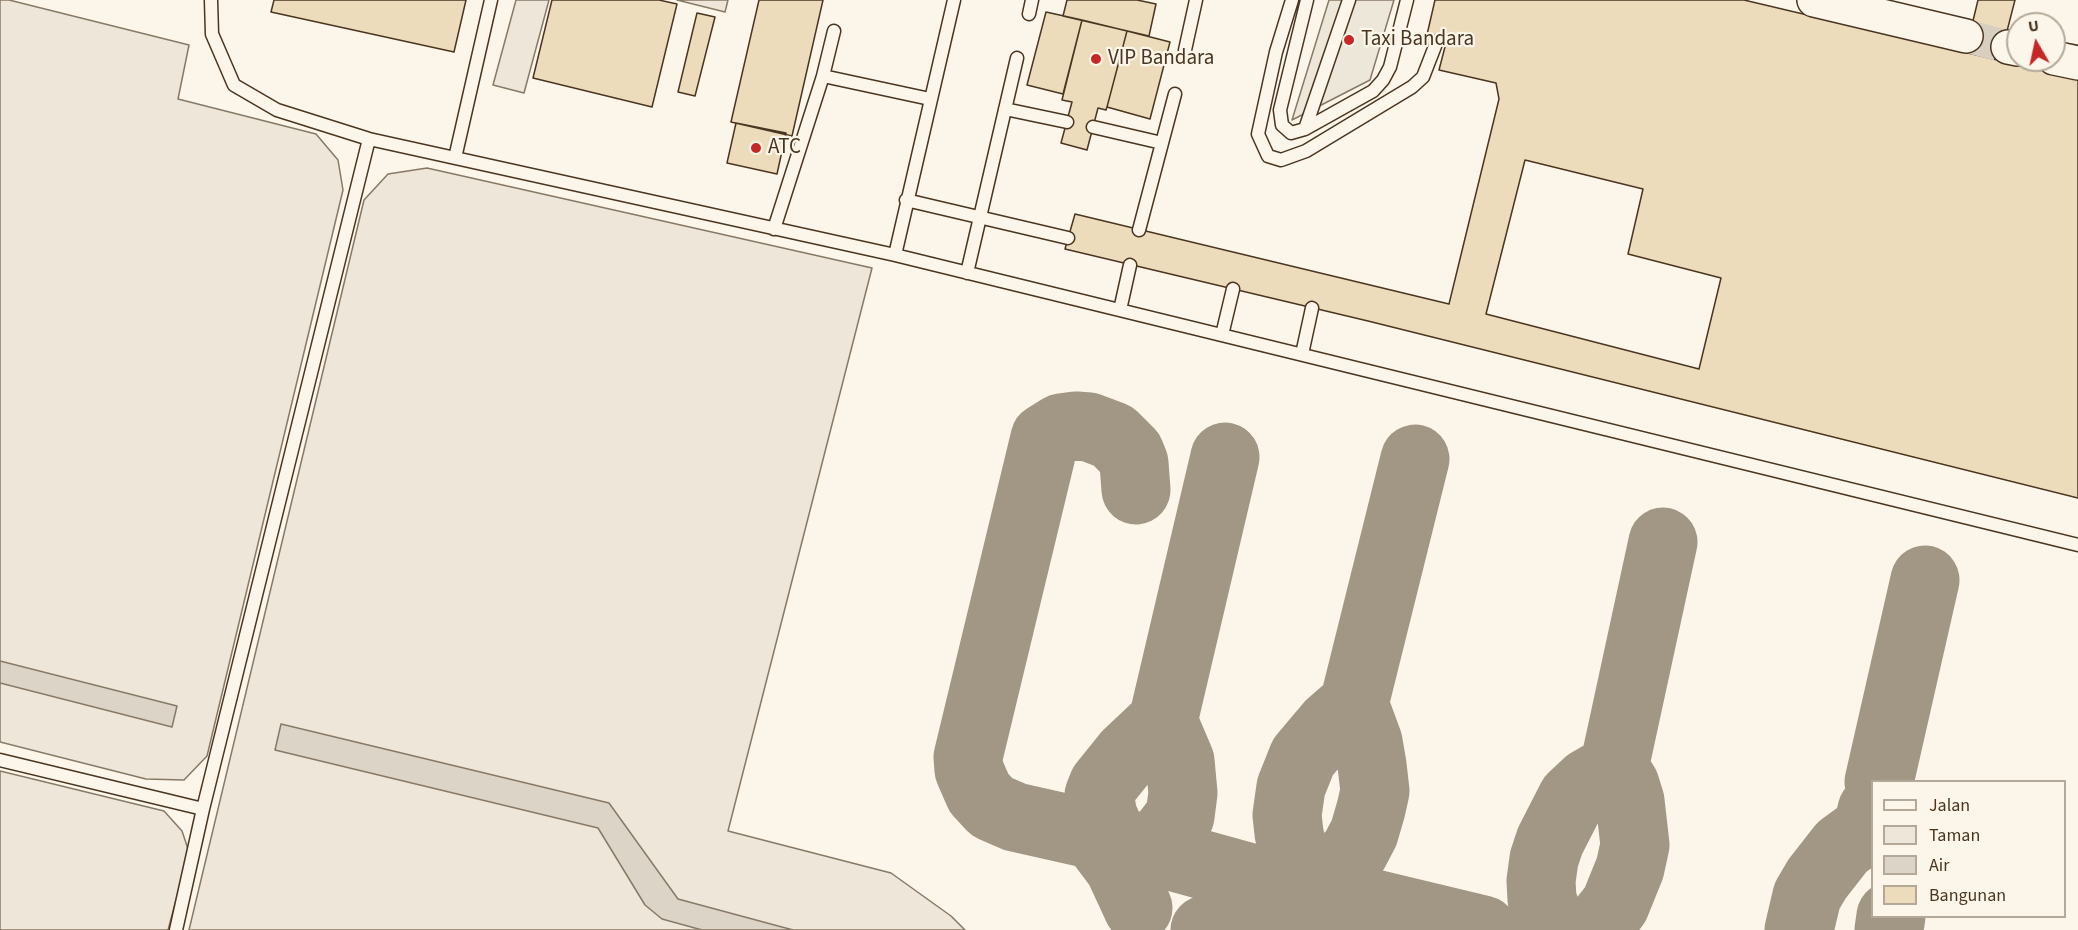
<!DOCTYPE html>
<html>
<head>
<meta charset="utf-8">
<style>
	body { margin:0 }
	#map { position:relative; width:2078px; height:930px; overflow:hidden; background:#fbf6e9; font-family:"Source Sans 3",sans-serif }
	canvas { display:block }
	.legend { position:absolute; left:1871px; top:780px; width:195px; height:138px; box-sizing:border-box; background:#fbf6e9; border:2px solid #b4a999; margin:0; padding:8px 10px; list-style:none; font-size:18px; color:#4a3520 }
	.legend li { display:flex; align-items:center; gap:12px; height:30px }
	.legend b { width:30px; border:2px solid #b4a999 }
	.north { position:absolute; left:2006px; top:12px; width:60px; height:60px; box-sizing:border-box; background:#fbf6e9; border:2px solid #b4a999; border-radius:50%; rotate:351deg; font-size:16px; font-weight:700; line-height:24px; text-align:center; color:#4a3520 }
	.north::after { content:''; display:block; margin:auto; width:21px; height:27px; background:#c62828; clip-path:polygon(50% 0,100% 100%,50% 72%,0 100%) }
</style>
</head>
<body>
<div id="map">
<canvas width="2078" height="930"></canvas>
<ul class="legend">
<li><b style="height:8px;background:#fbf6e9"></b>Jalan</li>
<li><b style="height:16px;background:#ede6d9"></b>Taman</li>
<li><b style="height:16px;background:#dcd4c6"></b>Air</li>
<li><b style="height:16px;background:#ecdcbc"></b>Bangunan</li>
</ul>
<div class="north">U</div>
</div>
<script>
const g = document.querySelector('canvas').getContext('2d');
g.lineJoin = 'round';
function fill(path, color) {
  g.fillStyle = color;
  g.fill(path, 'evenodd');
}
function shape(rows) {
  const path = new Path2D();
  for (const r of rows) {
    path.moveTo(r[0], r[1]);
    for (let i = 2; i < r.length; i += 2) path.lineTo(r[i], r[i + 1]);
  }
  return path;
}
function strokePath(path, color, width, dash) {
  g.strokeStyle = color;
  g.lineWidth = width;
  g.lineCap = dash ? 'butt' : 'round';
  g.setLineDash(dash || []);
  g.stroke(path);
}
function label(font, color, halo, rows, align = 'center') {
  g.font = font + ' "Source Sans 3",sans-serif';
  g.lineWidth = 4.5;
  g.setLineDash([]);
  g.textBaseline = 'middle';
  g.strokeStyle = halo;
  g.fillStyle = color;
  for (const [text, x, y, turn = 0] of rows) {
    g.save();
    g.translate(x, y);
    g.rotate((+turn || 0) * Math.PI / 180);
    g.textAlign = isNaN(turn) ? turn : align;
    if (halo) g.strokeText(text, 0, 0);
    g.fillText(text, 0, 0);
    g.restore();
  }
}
const green = shape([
	[0,0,9,0,189,45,178,99,316,134,338,160,343,190,207,756,184,780,146,779,0,742,0,0],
	[516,0,549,0,524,93,493,85,516,0],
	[677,0,728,0,725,12,677,0],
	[427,168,872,268,728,831,891,873,951,916,965,930,189,930,364,200,388,174,427,168],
	[0,771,164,811,182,831,189,852,168,930,0,930,0,771]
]);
const parking = shape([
	[1329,0,1394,0,1370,80,1292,120,1329,0]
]);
const water = shape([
	[0,661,177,706,172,727,0,683,0,661],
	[281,724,609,803,678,899,793,930,702,930,662,919,645,905,598,828,275,750,281,724]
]);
const taxiway = shape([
	[1136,490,1134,463,1130,453,1113,436,1089,427,1076,426,1061,428,1045,438,968,757,969,770,979,793,992,807,1015,817,1095,835,1119,867,1138,908],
	[1354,704,1330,725,1303,757,1291,787,1287,815,1289,833,1298,878,1305,893,1339,867,1354,852,1364,833,1371,809,1375,791,1372,765,1368,742,1354,704,1415,459],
	[1879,782,1925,580],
	[1095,835,1316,896],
	[1126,863,1161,841,1180,816,1183,793,1180,761,1163,721],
	[1130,875,1103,816,1099,795,1103,785,1128,754,1163,721,1225,457],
	[1205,930,1239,915,1284,902,1319,897,1358,900,1483,930],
	[1552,930,1542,899,1541,881,1544,859,1550,841,1572,798,1588,783,1614,768,1663,542],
	[1595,930,1615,905,1630,868,1635,845,1630,801,1625,785,1614,768],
	[1799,930,1807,896,1817,879,1842,847,1868,828,1872,810],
	[1889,930,1891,916]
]);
const building = shape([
	[274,0,466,0,454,52,271,12,274,0],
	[552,0,659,0,677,4,652,107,533,78,552,0],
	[759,0,823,0,792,136,731,122,759,0],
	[1067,0,1137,0,1156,4,1149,36,1063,16,1067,0],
	[1435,0,1744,0,2078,79,2078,498,1368,321,1065,249,1075,214,1449,304,1499,99,1496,83,1439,70,1446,43,1426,39,1435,0],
	[1525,160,1643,189,1628,254,1721,278,1699,369,1486,314,1525,160],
	[1978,0,2015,0,2006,35,2010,62,1956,49,1971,29,1978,0],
	[1046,12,1082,20,1063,94,1027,85,1046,12],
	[697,13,715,17,695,96,678,92,697,13],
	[1082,20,1127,31,1107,107,1106,110,1098,108,1087,150,1061,143,1072,102,1062,100,1082,20],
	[1127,31,1170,42,1150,119,1107,107,1127,31],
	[736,123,786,133,777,174,727,163,736,123]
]);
const secondaryTunnel = shape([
	[1966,36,2008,47]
]);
const lane = shape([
	[211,0,212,34,234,85,277,110,369,139,895,255,954,0],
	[1292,0,1276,52,1258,134,1268,156,1281,160,1306,151,1412,87,1423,77,1437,41],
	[1307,0,1280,110,1282,125,1291,133,1305,129,1373,91,1383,80,1390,67,1407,0],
	[1029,14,1032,0],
	[1185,50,1196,0],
	[823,76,834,31],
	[1005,109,1067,122],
	[1093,127,1162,143],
	[1305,129,1349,0],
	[455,158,491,0],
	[906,200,1068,238],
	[774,229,823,76,930,99],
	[1139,230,1175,94],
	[895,255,2078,545],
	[967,273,1017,58],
	[1120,310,1130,265],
	[1222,335,1233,289],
	[1302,354,1312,308],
	[0,760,203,809],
	[176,930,203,809,369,139]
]);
const secondary = shape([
	[1814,0,1966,36],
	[2008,47,2018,49],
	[2054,58,2078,63]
]);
const markers = [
	[1349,40,6,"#c62828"],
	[1096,59,6,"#c62828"],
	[756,148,6,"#c62828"]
];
const poiNames = [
	["Taxi Bandara",1361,40],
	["VIP Bandara",1108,59],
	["ATC",768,148]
];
fill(green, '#ede6d9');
strokePath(green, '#887966', 1.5);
fill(parking, '#ede7d9');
strokePath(parking, '#887966', 1.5);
fill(water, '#dcd4c6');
strokePath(water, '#887966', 1.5);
strokePath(taxiway, '#a29684', 69);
fill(building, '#ecdcbc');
strokePath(building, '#4a3520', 1.5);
strokePath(secondaryTunnel, '#d8cfc1', 33, [33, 16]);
strokePath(lane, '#4a3520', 15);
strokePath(secondary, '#4a3520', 36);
strokePath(lane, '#fbf6e9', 12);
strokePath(secondary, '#fbf6e9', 33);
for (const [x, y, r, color] of markers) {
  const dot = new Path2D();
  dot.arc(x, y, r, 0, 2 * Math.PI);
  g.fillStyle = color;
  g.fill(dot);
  strokePath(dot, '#fbf6e9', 2);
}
label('21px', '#4a3520', '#fbf6e9', poiNames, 'left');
</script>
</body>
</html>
